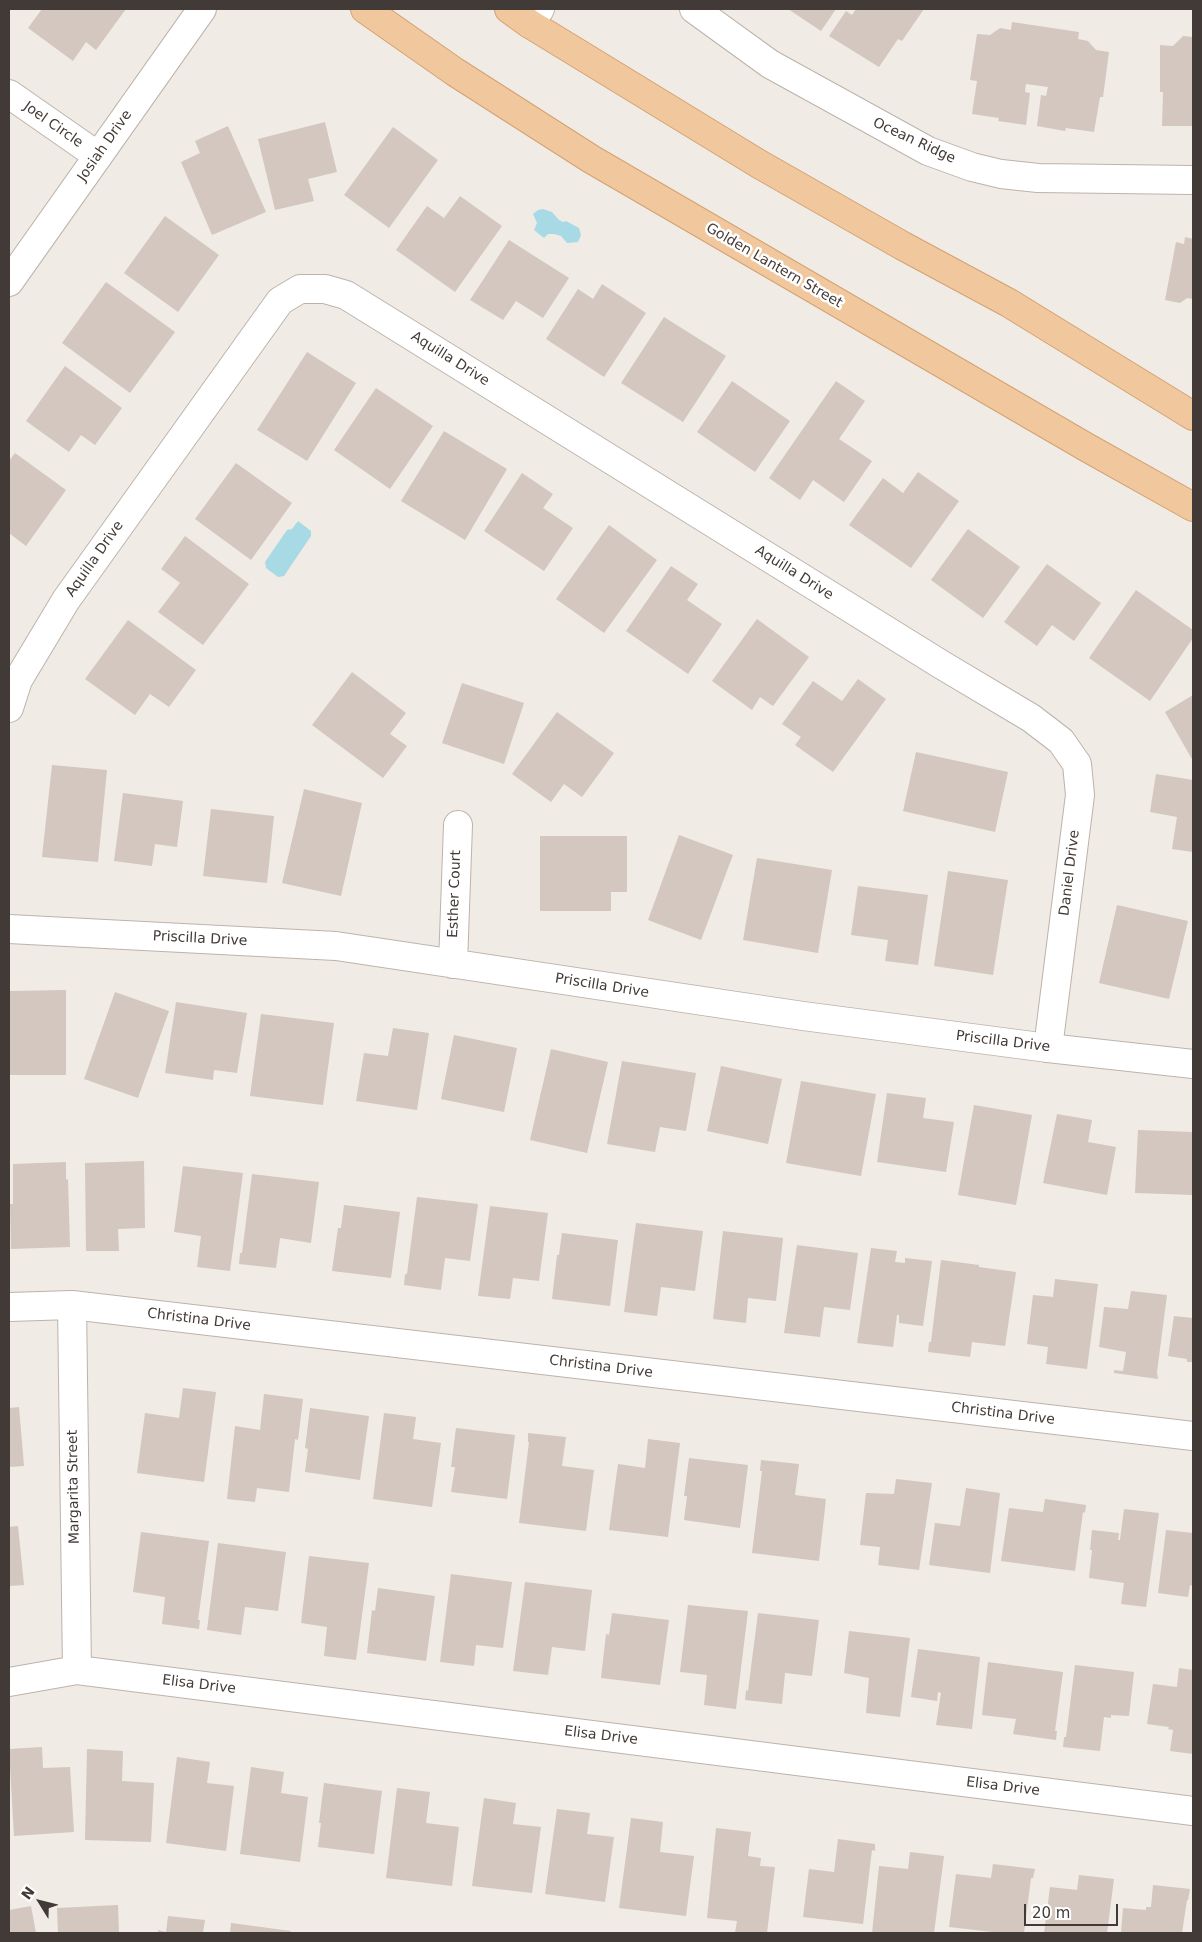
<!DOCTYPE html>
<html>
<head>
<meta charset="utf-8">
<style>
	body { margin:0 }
	#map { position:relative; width:1202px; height:1942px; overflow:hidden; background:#f0ebe5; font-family:"DejaVu Sans",sans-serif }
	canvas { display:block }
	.frame { position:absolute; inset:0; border:10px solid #423a36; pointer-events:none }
	.north { position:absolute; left:15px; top:1877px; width:50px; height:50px; -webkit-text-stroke:4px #fff; paint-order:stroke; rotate:306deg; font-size:14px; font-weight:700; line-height:20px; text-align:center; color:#423a36 }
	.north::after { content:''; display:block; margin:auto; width:18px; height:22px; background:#423a36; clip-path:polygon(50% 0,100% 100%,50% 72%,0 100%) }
	.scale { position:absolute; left:1024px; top:1904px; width:94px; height:22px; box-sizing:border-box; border:2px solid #423a36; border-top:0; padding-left:6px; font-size:15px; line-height:18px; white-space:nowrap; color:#423a36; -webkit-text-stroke:4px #fff; paint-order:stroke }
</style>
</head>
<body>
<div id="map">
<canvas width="1202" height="1942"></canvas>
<div class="frame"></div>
<div class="north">N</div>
<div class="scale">20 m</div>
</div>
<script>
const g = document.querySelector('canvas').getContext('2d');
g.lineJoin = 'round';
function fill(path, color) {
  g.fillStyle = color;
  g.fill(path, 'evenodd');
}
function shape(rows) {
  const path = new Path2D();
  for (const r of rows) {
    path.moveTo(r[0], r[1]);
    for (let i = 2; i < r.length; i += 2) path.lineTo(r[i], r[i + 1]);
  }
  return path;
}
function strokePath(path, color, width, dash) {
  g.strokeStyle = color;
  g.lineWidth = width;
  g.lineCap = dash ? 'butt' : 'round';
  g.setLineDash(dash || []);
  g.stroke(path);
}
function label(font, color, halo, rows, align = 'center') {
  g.font = font + ' "DejaVu Sans",sans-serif';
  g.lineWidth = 5;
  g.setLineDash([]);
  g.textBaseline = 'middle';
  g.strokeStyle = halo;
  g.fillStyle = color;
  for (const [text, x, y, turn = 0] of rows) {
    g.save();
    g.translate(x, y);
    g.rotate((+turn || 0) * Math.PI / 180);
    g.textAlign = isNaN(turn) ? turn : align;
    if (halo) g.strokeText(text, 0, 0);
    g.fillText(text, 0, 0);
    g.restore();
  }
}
const water = shape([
	[543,209,552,212,559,220,563,222,566,221,579,228,581,235,578,242,567,243,561,236,554,234,548,234,544,238,534,230,537,223,533,214,538,210],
	[298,521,311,531,311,536,284,576,278,577,266,568,265,562,287,530,292,529]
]);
const building = shape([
	[42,9,126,9,96,50,86,42,73,61,28,28],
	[788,9,836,9,821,31],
	[856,9,924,9,902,41,898,39,879,67,829,36,846,11,852,15],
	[1012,22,1079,32,1078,39,1088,41,1096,50,1109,52,1103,97,1100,97,1094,132,1066,128,1065,131,1037,126,1041,95,1046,96,1048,87,1026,84,1025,92,1030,93,1026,125,998,121,999,118,972,114,977,81,970,80,977,34,990,35,1000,28,1011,30],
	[1183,36,1193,37,1193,126,1162,126,1163,92,1160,92,1160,45,1173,46],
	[325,122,337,172,308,179,314,201,275,210,258,139],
	[228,126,266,212,212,235,181,162,200,153,195,141],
	[393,127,438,160,389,228,344,195],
	[460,196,502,226,455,292,396,250,427,206,444,218],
	[165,216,219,255,178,312,124,273],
	[1185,237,1193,239,1193,299,1187,298,1180,303,1165,300,1176,242,1184,244],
	[509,240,569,278,543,318,516,301,503,320,470,300],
	[106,282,175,332,130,393,62,343],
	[602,284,646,313,604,377,546,339,578,289,593,299],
	[664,317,726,356,683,422,621,383],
	[307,352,356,383,307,461,257,430],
	[65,366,122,408,95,445,81,435,69,452,26,421],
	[732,381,790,421,755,472,697,432],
	[836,381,865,401,839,439,872,461,844,502,813,480,800,500,769,478],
	[376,388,433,426,390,489,334,450],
	[444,431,507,469,465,540,401,501],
	[15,453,66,490,26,546,9,533,9,461],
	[236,463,292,503,251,560,195,519],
	[918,472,959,501,911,568,849,525,883,478,903,493],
	[522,473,553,494,543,508,573,528,544,571,484,531],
	[609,525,657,560,604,633,556,599],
	[968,529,1020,567,983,618,931,580],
	[185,536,249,584,203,645,158,612,180,583,161,569],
	[1047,564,1101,603,1074,641,1052,625,1037,646,1004,622],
	[671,566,698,584,687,600,722,624,688,674,626,631],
	[1136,590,1193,630,1193,638,1150,701,1089,658],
	[757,619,809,657,773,706,760,697,752,710,712,681],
	[128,620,196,670,169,707,150,694,135,715,85,679],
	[352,672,406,713,390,734,407,746,383,778,312,725],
	[858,679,886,699,833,772,795,745,801,737,782,724,813,681,842,701],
	[462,683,524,703,504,764,442,743],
	[1193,695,1193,761,1165,712],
	[557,712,614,753,582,797,564,784,551,802,512,774],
	[916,752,1008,772,995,832,903,811],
	[52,765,107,770,98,862,42,857],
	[1156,774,1193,780,1193,852,1172,849,1177,817,1150,812],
	[304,789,362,803,341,896,282,883],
	[123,793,183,801,177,847,155,844,152,866,114,861],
	[211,809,274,816,267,883,203,876],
	[679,835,733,855,701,940,648,920],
	[540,836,627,836,627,892,611,892,611,911,540,911],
	[757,858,832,870,818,953,743,940],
	[948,871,1008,880,993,975,934,966],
	[858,886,928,895,918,965,885,961,888,940,851,935],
	[1117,905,1188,921,1169,999,1099,983],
	[66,990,66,1075,9,1075,9,991],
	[115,992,169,1011,138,1098,84,1079],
	[176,1002,247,1013,237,1073,214,1070,213,1080,165,1073],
	[261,1014,334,1023,323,1105,250,1096],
	[393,1028,429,1033,417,1110,356,1101,364,1053,388,1056],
	[454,1035,517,1048,504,1112,441,1099],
	[551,1049,608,1062,587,1153,530,1140],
	[622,1061,696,1073,686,1131,660,1127,655,1152,607,1144],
	[721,1066,782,1079,768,1144,707,1131],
	[801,1081,876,1094,861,1176,786,1163],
	[887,1093,926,1098,923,1118,954,1122,946,1172,877,1162],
	[974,1105,1032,1115,1016,1205,958,1195],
	[1057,1114,1092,1120,1088,1142,1116,1147,1107,1195,1043,1183],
	[1138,1130,1193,1132,1193,1195,1135,1193],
	[144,1161,145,1228,118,1229,119,1251,86,1251,85,1163],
	[66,1162,66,1180,68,1179,70,1247,11,1249,10,1204,13,1204,13,1164],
	[183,1166,243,1173,230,1271,197,1267,201,1236,174,1232],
	[252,1174,319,1182,311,1243,280,1238,276,1268,239,1264,240,1253,242,1253],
	[417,1197,478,1204,470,1261,445,1258,441,1290,404,1285,405,1274,407,1274],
	[344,1205,400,1212,391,1278,332,1271,338,1228,341,1228],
	[490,1206,548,1213,539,1281,513,1278,510,1299,478,1296],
	[636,1223,703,1231,695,1291,661,1287,657,1316,624,1312],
	[723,1231,783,1238,776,1301,748,1298,746,1323,713,1319],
	[562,1233,618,1240,610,1306,552,1299,557,1255,559,1255],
	[797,1245,858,1253,850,1310,824,1307,820,1337,784,1333],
	[871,1248,897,1251,895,1262,905,1263,905,1258,932,1261,923,1326,899,1323,899,1315,897,1315,893,1347,857,1343],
	[941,1260,979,1265,979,1267,1016,1272,1005,1346,972,1342,970,1357,928,1352,929,1342,931,1342],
	[1055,1279,1098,1284,1087,1369,1046,1364,1048,1347,1027,1344,1033,1295,1053,1297],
	[1131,1291,1167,1295,1157,1372,1158,1379,1114,1373,1114,1370,1123,1371,1126,1352,1099,1347,1104,1307,1128,1309],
	[1174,1316,1193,1318,1193,1362,1187,1362,1187,1359,1168,1356],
	[183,1388,216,1392,204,1482,137,1473,145,1413,179,1418],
	[264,1394,303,1399,298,1440,295,1439,289,1492,257,1488,255,1502,227,1499,235,1426,260,1430],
	[19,1407,24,1466,9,1467,9,1408],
	[310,1408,369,1416,360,1480,305,1472,308,1449,305,1448],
	[384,1413,416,1417,413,1439,441,1443,432,1507,373,1499],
	[456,1428,515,1435,507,1499,451,1492,455,1467,451,1467],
	[528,1433,566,1437,562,1466,594,1470,586,1531,519,1523,529,1442,528,1442],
	[648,1439,680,1443,668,1537,609,1530,618,1464,645,1468],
	[689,1458,748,1465,740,1528,684,1520,687,1496,684,1496],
	[761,1460,799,1464,795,1495,826,1499,819,1561,752,1553,762,1471,760,1471],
	[896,1479,932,1483,919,1570,878,1565,880,1547,860,1545,866,1493,894,1494],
	[966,1488,1000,1493,990,1573,929,1565,935,1523,960,1526],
	[1045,1499,1086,1505,1085,1513,1083,1512,1075,1571,1001,1561,1009,1508,1043,1512],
	[1124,1509,1159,1513,1146,1607,1121,1604,1124,1583,1089,1578,1092,1550,1090,1550,1092,1530,1119,1533,1118,1540,1120,1540],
	[18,1526,24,1585,9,1586,9,1527],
	[1166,1530,1193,1533,1193,1586,1190,1585,1188,1597,1158,1593],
	[141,1532,209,1541,198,1620,200,1620,199,1629,162,1624,165,1597,133,1592],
	[218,1543,286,1552,278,1611,245,1607,241,1635,207,1630],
	[309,1556,369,1563,356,1660,324,1656,327,1627,301,1623],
	[451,1574,512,1582,503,1648,476,1645,474,1666,440,1662],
	[525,1582,592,1590,585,1651,552,1647,548,1675,513,1671],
	[378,1588,435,1596,426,1661,367,1653,372,1610,375,1611],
	[688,1605,748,1611,736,1709,704,1705,707,1675,680,1672],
	[612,1613,669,1620,660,1685,601,1678,606,1634,609,1635],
	[758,1613,819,1620,812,1676,785,1673,782,1704,745,1700,746,1690,748,1691],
	[849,1631,910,1638,900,1717,866,1713,869,1678,844,1673],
	[918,1649,980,1657,972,1729,936,1725,941,1693,938,1692,937,1701,911,1697],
	[988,1662,1063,1672,1055,1731,1057,1731,1056,1740,1013,1734,1016,1719,982,1715],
	[1075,1665,1134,1672,1129,1716,1111,1715,1111,1718,1104,1717,1100,1751,1063,1747,1064,1737,1066,1737],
	[1179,1668,1193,1670,1193,1754,1170,1751,1173,1730,1168,1729,1169,1727,1147,1724,1153,1684,1177,1687],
	[42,1747,43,1768,70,1767,74,1832,14,1836,9,1749],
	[87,1749,123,1751,122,1781,154,1783,151,1842,85,1840],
	[177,1757,210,1762,207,1783,234,1786,226,1851,166,1843],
	[251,1767,284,1772,281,1793,308,1797,300,1862,240,1854],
	[324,1783,382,1791,374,1854,318,1847,321,1823,319,1823],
	[397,1788,430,1792,426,1823,459,1827,452,1886,386,1878],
	[484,1798,516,1803,513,1824,541,1827,532,1893,472,1886],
	[557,1809,590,1813,587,1834,614,1837,605,1902,545,1894],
	[631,1818,663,1822,660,1852,694,1856,686,1916,619,1908],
	[716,1828,751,1832,748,1856,761,1858,760,1866,775,1867,767,1933,735,1933,737,1921,707,1918],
	[838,1839,875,1844,875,1851,872,1850,863,1924,803,1917,809,1869,834,1872],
	[910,1852,944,1856,934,1933,872,1933,879,1866,908,1869],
	[993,1864,1035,1869,1033,1878,1031,1878,1024,1933,1001,1933,949,1927,956,1874,991,1878],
	[1079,1875,1114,1879,1107,1933,1044,1933,1050,1887,1077,1890],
	[1153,1885,1190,1889,1188,1900,1187,1900,1182,1933,1121,1933,1123,1908,1146,1910,1146,1907,1151,1907],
	[118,1905,119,1933,58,1933,57,1908],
	[31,1906,36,1933,9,1933,9,1910],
	[168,1916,205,1920,203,1933,158,1933,158,1930,166,1932],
	[231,1923,291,1931,290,1933,230,1933]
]);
const minor = shape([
	[694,9,770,64,928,151,972,167,1001,174,1038,178,1193,180],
	[530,24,540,9],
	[9,94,98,156],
	[9,708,18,680,66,600,280,301,300,289,325,289,346,295,942,665,1031,718,1061,741,1077,764,1080,795,1048,1048,803,1016,336,946,9,929],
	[453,964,458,825],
	[72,1305,77,1670],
	[9,1307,72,1305,1193,1436],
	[9,1682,77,1670,1193,1811]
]);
const tertiary = shape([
	[9,282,202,9],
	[1048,1048,1193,1064]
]);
const primary = shape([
	[365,9,455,72,591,159,1086,447,1193,507],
	[509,9,530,24,759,164,903,246,1009,303,1193,416]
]);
const streetNames = [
	["Joel Circle",53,125,35],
	["Ocean Ridge",914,141,25],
	["Josiah Drive",105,146,-55],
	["Golden Lantern Street",774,266,30],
	["Aquilla Drive",450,359,32],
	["Aquilla Drive",95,559,-55],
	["Aquilla Drive",794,573,32],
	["Daniel Drive",1070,873,-83],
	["Esther Court",455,894,-88],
	["Priscilla Drive",200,939,3],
	["Priscilla Drive",602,986,9],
	["Priscilla Drive",1003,1042,7],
	["Christina Drive",199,1320,7],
	["Christina Drive",601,1367,7],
	["Christina Drive",1003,1414,7],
	["Margarita Street",74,1487,-91],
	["Elisa Drive",199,1685,7],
	["Elisa Drive",601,1736,7],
	["Elisa Drive",1003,1787,7]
];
fill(water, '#a8dae6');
fill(building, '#d3c7bf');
strokePath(minor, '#bdb3ac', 30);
strokePath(tertiary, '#bdb3ac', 30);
strokePath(primary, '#d4a170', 30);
strokePath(minor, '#fff', 28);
strokePath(tertiary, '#fff', 28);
strokePath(primary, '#f1c89d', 28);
label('14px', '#423a36', '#fff', streetNames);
</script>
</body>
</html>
